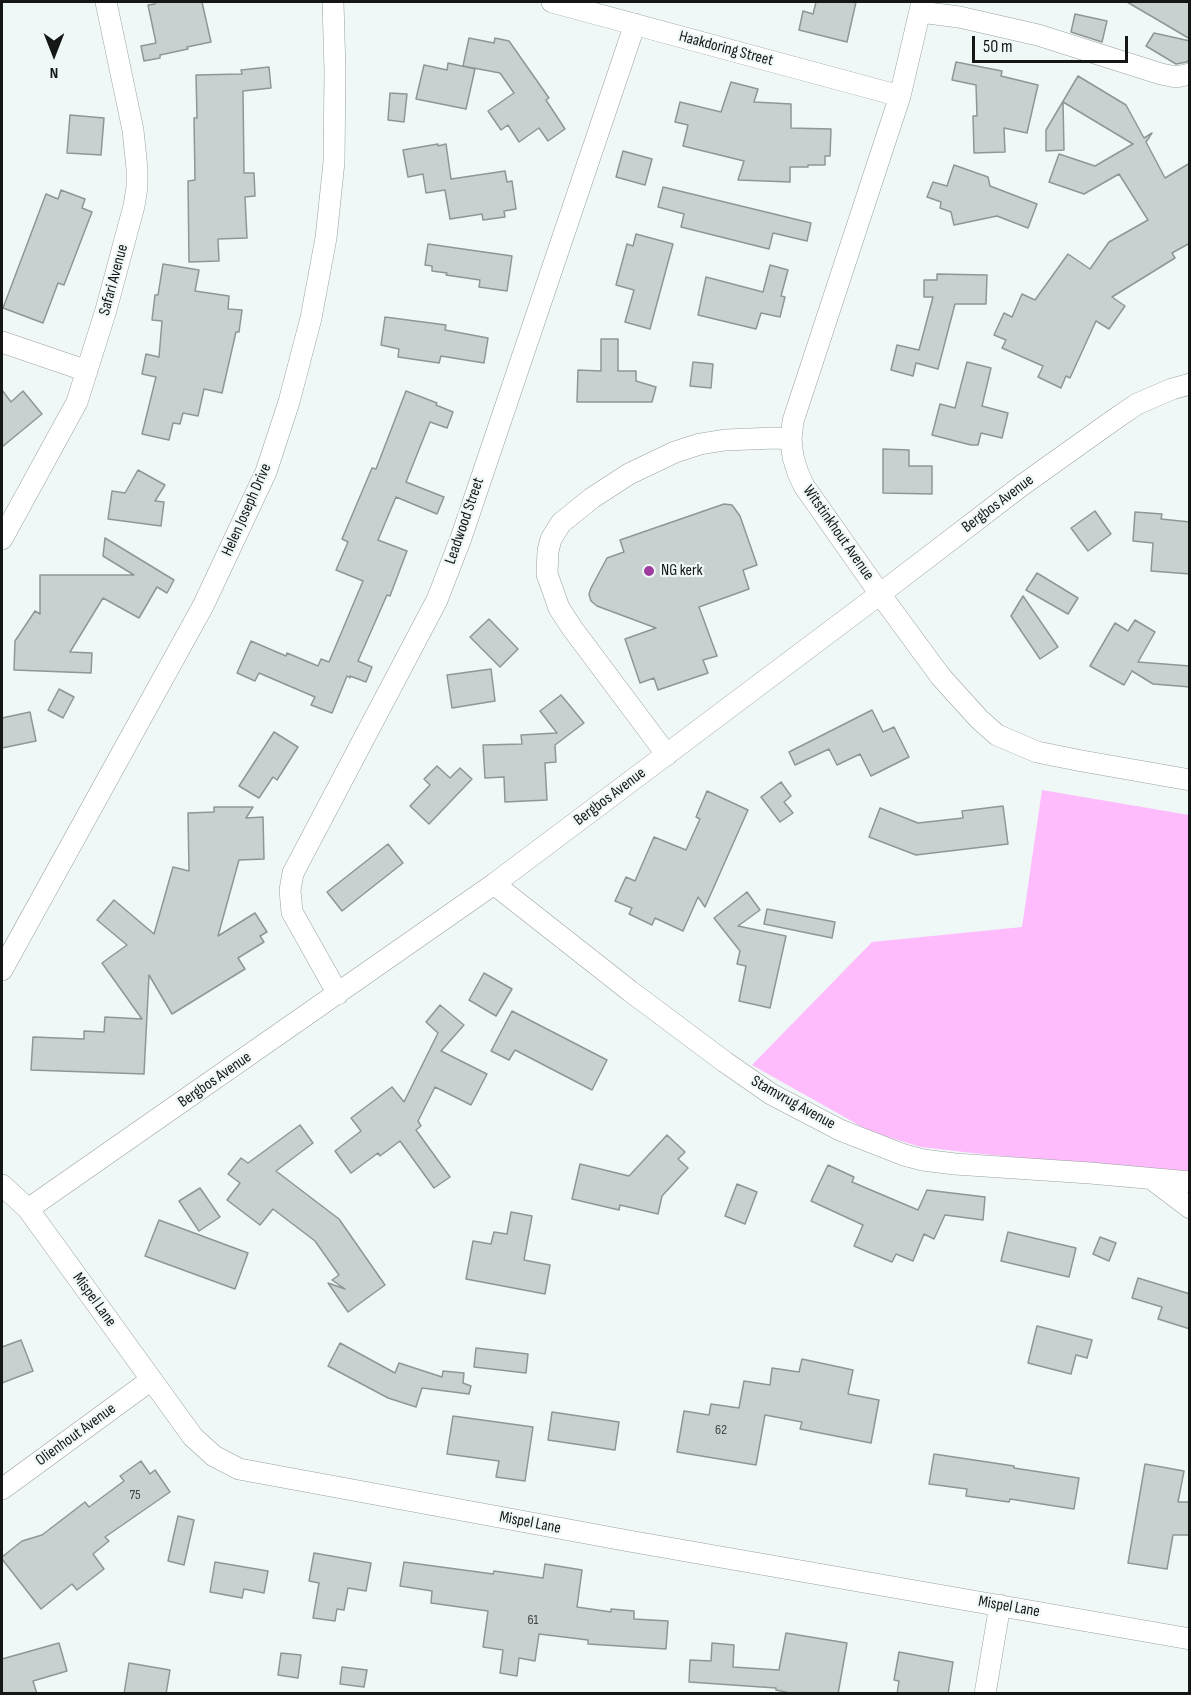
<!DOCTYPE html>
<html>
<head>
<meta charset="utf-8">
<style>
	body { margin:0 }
	#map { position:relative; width:1191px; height:1695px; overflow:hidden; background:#eff8f7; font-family:"Sofia Sans Condensed",sans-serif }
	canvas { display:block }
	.frame { position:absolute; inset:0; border:3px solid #151717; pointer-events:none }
	.north { position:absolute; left:24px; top:24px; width:60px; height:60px; -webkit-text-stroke:4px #eff8f7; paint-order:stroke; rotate:180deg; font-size:16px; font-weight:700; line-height:24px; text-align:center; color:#151717 }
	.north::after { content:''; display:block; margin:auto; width:21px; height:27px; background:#151717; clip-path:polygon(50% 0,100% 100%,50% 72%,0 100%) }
	.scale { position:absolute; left:972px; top:36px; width:156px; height:27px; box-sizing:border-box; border:3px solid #151717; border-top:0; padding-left:8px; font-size:18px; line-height:21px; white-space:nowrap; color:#151717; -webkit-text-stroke:4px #eff8f7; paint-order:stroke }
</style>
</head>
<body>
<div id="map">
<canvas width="1191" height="1695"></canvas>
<div class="frame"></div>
<div class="north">N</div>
<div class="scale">50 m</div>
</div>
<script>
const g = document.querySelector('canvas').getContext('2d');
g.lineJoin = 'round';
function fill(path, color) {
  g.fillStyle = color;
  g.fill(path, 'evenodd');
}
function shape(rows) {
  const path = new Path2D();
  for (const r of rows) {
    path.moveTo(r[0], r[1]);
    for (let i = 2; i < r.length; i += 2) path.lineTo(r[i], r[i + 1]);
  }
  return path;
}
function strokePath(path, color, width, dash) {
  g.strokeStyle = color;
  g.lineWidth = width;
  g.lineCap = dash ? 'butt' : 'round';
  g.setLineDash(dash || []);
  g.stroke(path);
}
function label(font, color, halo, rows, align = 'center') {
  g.font = font + ' "Sofia Sans Condensed",sans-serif';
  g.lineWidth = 4.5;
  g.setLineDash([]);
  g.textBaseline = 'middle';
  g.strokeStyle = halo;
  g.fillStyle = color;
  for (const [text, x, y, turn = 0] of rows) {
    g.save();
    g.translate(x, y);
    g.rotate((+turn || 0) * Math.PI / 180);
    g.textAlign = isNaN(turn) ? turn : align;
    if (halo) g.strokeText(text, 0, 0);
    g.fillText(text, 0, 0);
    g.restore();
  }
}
const green = shape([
	[1042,790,1189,815,1189,1174,972,1153,921,1147,871,1132,752,1065,872,942,1022,927]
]);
const building = shape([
	[155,2,202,2,211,42,187,47,188,49,160,55,160,58,144,61,141,46,156,43,148,5,155,4,155,2],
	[816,2,856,2,847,42,799,30,803,11,813,14,816,2],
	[1127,2,1190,2,1190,39,1163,23,1127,2],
	[1075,14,1107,21,1102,42,1071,32,1075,14],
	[1154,33,1190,41,1190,58,1187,62,1176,64,1146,46,1154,33],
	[469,38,494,43,495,38,509,41,549,98,546,100,565,129,548,141,539,128,519,142,508,125,501,130,488,111,514,93,500,73,463,66,469,38],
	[956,62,1002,71,1001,76,1038,85,1027,133,1004,128,1005,152,974,153,973,116,977,116,976,85,952,80,956,62],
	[448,63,475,69,466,109,416,99,424,65,447,70,448,63],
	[269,67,271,88,243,91,244,173,254,173,255,196,245,197,247,238,218,239,219,261,189,262,188,181,195,180,194,118,197,118,196,75,242,74,241,70,269,67],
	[1078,76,1126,105,1144,138,1152,133,1146,142,1165,178,1190,163,1190,243,1172,253,1175,258,1112,297,1125,306,1109,329,1096,321,1070,378,1066,376,1061,388,1038,377,1043,366,1002,348,1006,340,994,335,1004,313,1012,317,1022,294,1035,300,1068,254,1090,269,1109,242,1148,220,1119,174,1084,194,1049,182,1059,154,1095,166,1133,144,1063,102,1064,150,1046,151,1046,130,1078,76],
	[731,82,758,89,754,102,791,104,791,128,831,129,830,156,825,156,825,165,808,165,808,167,790,167,790,182,738,180,744,161,683,146,688,125,675,122,680,102,721,112,731,82],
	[390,93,407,94,404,122,388,120,390,93],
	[70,115,104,118,101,155,67,153,70,115],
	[438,144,438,146,446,144,451,179,505,171,507,182,512,181,516,209,504,211,505,217,483,220,482,214,450,219,445,190,426,193,423,174,408,177,403,150,438,144],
	[623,151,652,159,645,185,616,177,623,151],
	[954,165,988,177,990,186,1037,204,1028,228,997,216,954,225,951,212,940,208,941,202,927,197,933,182,947,186,954,165],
	[663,187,811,223,807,241,773,233,769,249,681,227,684,214,658,207,663,187],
	[61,190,85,199,82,208,92,212,64,285,58,283,43,323,3,308,46,194,58,199,61,190],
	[636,234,673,244,650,329,625,322,634,290,616,285,627,244,633,246,636,234],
	[428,244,512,256,507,291,479,287,480,280,446,275,447,273,432,271,432,266,425,265,428,244],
	[163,264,199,270,195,291,229,296,228,309,242,310,239,332,236,332,222,393,204,389,198,416,183,413,180,424,173,423,169,440,142,434,156,377,142,374,146,354,159,357,162,321,152,320,155,295,158,295,163,264],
	[770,265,788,270,781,296,785,297,780,317,761,313,756,329,698,315,706,277,763,292,770,265],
	[937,274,987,275,986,304,955,304,938,369,916,363,913,376,891,370,897,345,919,350,933,297,924,297,924,280,937,280,937,274],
	[385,317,446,325,445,330,488,338,484,363,441,356,439,363,398,357,399,349,381,345,385,317],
	[601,339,618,339,618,371,636,371,636,381,656,387,652,402,577,402,578,370,601,371,601,339],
	[693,362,713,364,711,388,690,386,693,362],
	[967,362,991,368,982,406,1008,413,1002,438,981,433,978,445,971,445,932,435,940,404,955,408,967,362],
	[2,390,11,402,23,391,42,414,2,447,2,390],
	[406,391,437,403,436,405,453,412,447,428,430,422,406,482,444,497,437,514,396,497,378,540,407,551,390,596,387,595,358,661,372,667,366,682,350,676,350,678,347,676,332,713,311,705,315,697,259,673,255,681,237,673,251,641,286,656,287,653,318,666,321,659,329,662,363,581,336,570,348,542,342,539,372,468,376,469,406,391],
	[883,449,909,450,909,466,932,466,932,494,883,493,883,449],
	[138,470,165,485,155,501,164,502,161,526,108,519,112,491,125,493,138,470],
	[724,504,732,505,740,516,757,565,743,570,749,589,699,607,717,656,703,660,708,673,658,690,654,678,640,683,625,639,656,628,597,606,591,601,589,594,591,588,607,558,624,552,620,540,724,504],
	[1095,511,1111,534,1088,551,1071,528,1095,511],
	[1135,512,1162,514,1161,519,1190,522,1190,574,1151,571,1153,543,1133,541,1135,512],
	[105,538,174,580,167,593,157,587,139,618,103,598,70,652,92,653,91,673,14,670,15,641,35,611,40,614,40,575,134,575,103,556,105,538],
	[1037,573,1078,598,1068,614,1026,590,1037,573],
	[1023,596,1058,647,1040,659,1011,616,1023,596],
	[489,619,518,649,500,667,470,637,489,619],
	[1135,620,1155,632,1138,662,1190,666,1190,687,1153,684,1132,671,1124,685,1090,666,1115,623,1128,631,1135,620],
	[491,669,495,701,452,708,447,675,491,669],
	[59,689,74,697,63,718,48,710,59,689],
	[561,695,584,723,555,745,556,762,545,763,547,800,505,802,504,777,485,778,483,745,522,744,521,735,557,733,540,711,561,695],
	[872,710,883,732,894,727,909,757,871,776,860,754,837,765,829,749,795,765,789,752,872,710],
	[30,712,36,741,2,748,2,718,30,712],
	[274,732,298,747,277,780,273,777,259,798,239,786,274,732],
	[437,766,450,778,460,768,472,779,429,824,410,806,430,785,424,779,437,766],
	[781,782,791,796,784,802,793,813,780,822,761,797,781,782],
	[707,791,748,810,705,907,698,897,683,931,655,918,652,925,629,914,632,908,615,901,626,877,635,881,654,837,686,850,700,819,696,817,707,791],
	[1003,806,1008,844,916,855,869,837,880,808,918,823,963,818,962,811,1003,806],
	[214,807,253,807,246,818,263,817,264,859,239,860,218,936,255,913,267,932,260,936,264,942,238,958,245,969,172,1014,149,975,144,1074,31,1070,33,1037,84,1039,84,1031,104,1032,105,1017,142,1019,102,963,127,945,97,920,114,900,154,934,173,867,189,871,188,813,214,812,214,807],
	[388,844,403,863,342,911,327,892,388,844],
	[747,892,760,910,738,926,786,936,770,1008,739,1001,746,966,737,964,740,951,714,918,747,892],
	[767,909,835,922,832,938,764,924,767,909],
	[484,973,512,989,496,1016,469,1000,484,973],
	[440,1005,464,1025,441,1051,487,1074,471,1105,435,1087,418,1121,421,1126,416,1130,450,1177,434,1188,400,1141,380,1156,378,1153,351,1173,335,1151,361,1131,351,1118,392,1087,404,1102,438,1033,426,1022,440,1005],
	[512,1011,607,1060,592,1090,515,1050,509,1060,491,1051,512,1011],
	[300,1125,313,1143,276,1171,339,1219,385,1285,348,1312,328,1283,345,1289,332,1280,339,1275,315,1241,273,1209,260,1225,227,1200,240,1183,228,1174,241,1158,248,1163,300,1125],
	[667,1135,685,1152,678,1159,688,1168,662,1196,658,1214,620,1205,619,1210,572,1199,580,1164,629,1176,667,1135],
	[828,1165,854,1177,852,1182,918,1210,927,1190,985,1197,983,1220,945,1215,934,1239,924,1234,913,1261,896,1254,892,1262,854,1246,863,1225,811,1201,828,1165],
	[737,1184,757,1192,745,1224,725,1216,737,1184],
	[200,1188,220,1217,199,1231,179,1201,200,1188],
	[511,1212,532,1216,524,1260,550,1265,545,1294,466,1279,473,1241,491,1244,494,1232,507,1234,511,1212],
	[159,1220,248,1253,235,1289,145,1256,159,1220],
	[1008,1232,1076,1248,1069,1277,1001,1261,1008,1232],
	[1100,1237,1116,1243,1109,1261,1093,1254,1100,1237],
	[1138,1278,1190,1294,1190,1329,1158,1319,1162,1307,1132,1298,1138,1278],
	[1037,1326,1092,1340,1087,1358,1076,1355,1071,1374,1028,1363,1037,1326],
	[21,1340,33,1371,2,1383,2,1347,21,1340],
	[340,1343,395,1373,399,1363,442,1377,443,1371,464,1373,463,1383,471,1386,469,1394,422,1388,416,1407,388,1398,328,1366,340,1343],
	[476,1348,528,1354,526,1373,474,1367,476,1348],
	[802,1359,853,1370,848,1394,879,1400,871,1443,800,1429,802,1422,765,1415,756,1465,677,1452,684,1411,709,1415,711,1404,739,1408,744,1381,770,1385,772,1368,799,1372,802,1359],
	[552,1412,619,1422,615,1450,548,1440,552,1412],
	[453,1416,533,1427,525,1481,496,1477,499,1461,447,1454,453,1416],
	[934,1454,1014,1466,1014,1468,1079,1478,1074,1509,1010,1499,1009,1502,966,1496,967,1489,929,1484,934,1454],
	[141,1461,150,1474,155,1470,170,1492,105,1537,109,1541,93,1554,104,1569,77,1590,72,1584,41,1609,2,1559,2,1557,22,1541,42,1535,85,1502,89,1507,124,1481,120,1476,141,1461],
	[1145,1464,1184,1471,1178,1502,1190,1502,1190,1535,1173,1535,1167,1569,1128,1563,1145,1464],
	[178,1516,194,1520,184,1565,168,1561,178,1516],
	[314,1553,371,1563,366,1591,348,1588,344,1610,337,1609,335,1621,313,1618,319,1583,309,1581,314,1553],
	[215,1562,268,1571,264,1593,244,1589,242,1598,210,1592,215,1562],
	[404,1562,493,1574,494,1571,543,1578,545,1564,582,1570,577,1607,611,1612,611,1609,634,1611,634,1619,668,1621,666,1649,588,1644,588,1640,539,1634,535,1661,519,1658,517,1676,500,1673,503,1650,483,1647,488,1611,431,1603,432,1591,400,1586,404,1562],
	[786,1633,847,1643,838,1694,795,1694,776,1690,776,1688,689,1682,690,1660,711,1661,712,1643,734,1645,733,1667,779,1670,786,1633],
	[59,1643,67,1671,33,1681,37,1694,2,1694,2,1659,59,1643],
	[899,1652,953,1662,948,1694,897,1694,899,1681,894,1680,899,1652],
	[281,1653,301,1655,298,1678,278,1675,281,1653],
	[129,1663,170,1670,166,1694,124,1694,129,1663],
	[342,1667,367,1670,364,1687,340,1684,342,1667]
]);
const minor = shape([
	[552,2,900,96],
	[922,2,900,96,793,421,791,439,793,457,798,473,804,486,880,594,941,677,979,719,997,735,1037,752,1082,761,1190,780],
	[920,12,959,17,1038,35,1161,74,1176,77,1190,74],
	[2,342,87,371],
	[2,539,77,402,106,310,134,206,137,187,137,169,133,130,106,2],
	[667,755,572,628,559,608,547,574,548,551,551,539,561,523,592,498,629,474,675,452,700,444,725,440,775,438,791,439],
	[494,884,630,991,725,1062,771,1094,840,1130,904,1155,923,1160,955,1164,1090,1173,1190,1182],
	[2,970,203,606,266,472,289,402,311,318,326,238,334,162,335,71,333,2],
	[338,994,292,912,290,890,293,873,437,600,461,538,635,24],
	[1153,1180,1190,1208],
	[2,1185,28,1209,193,1437,214,1456,239,1469,629,1541,1190,1639],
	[28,1209,494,884,880,594,1021,486,1115,419,1137,404,1172,389,1190,384],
	[2,1489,151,1380],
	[985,1694,1000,1605]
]);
const markers = [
	[649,571,6,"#a03ba0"]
];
const numberNames = [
	["62",721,1430],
	["75",135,1495],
	["61",533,1620]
];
const streetNames = [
	["Haakdoring Street",726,49,15],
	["Safari Avenue",114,280,-75],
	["Bergbos Avenue",998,504,-37],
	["Helen Joseph Drive",247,510,-66],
	["Leadwood Street",465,521,-71],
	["Witstinkhout Avenue",838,533,55],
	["Bergbos Avenue",610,797,-37],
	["Bergbos Avenue",215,1080,-35],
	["Stamvrug Avenue",793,1103,29],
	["Mispel Lane",94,1300,54],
	["Olienhout Avenue",76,1435,-36],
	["Mispel Lane",530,1523,11],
	["Mispel Lane",1009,1607,10]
];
const poiNames = [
	["NG kerk",661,571]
];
fill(green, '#ffbcfd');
fill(building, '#c8d0d0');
strokePath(building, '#8f9796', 1.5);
strokePath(minor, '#9aa1a1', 22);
strokePath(minor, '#fff', 21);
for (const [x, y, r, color] of markers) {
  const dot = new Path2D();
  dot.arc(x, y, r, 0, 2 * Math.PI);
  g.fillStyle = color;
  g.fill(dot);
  strokePath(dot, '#eff8f7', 2);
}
label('14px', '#424545', null, numberNames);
label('16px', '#151717', '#eff8f7', streetNames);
label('16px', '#151717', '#eff8f7', poiNames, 'left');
</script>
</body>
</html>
